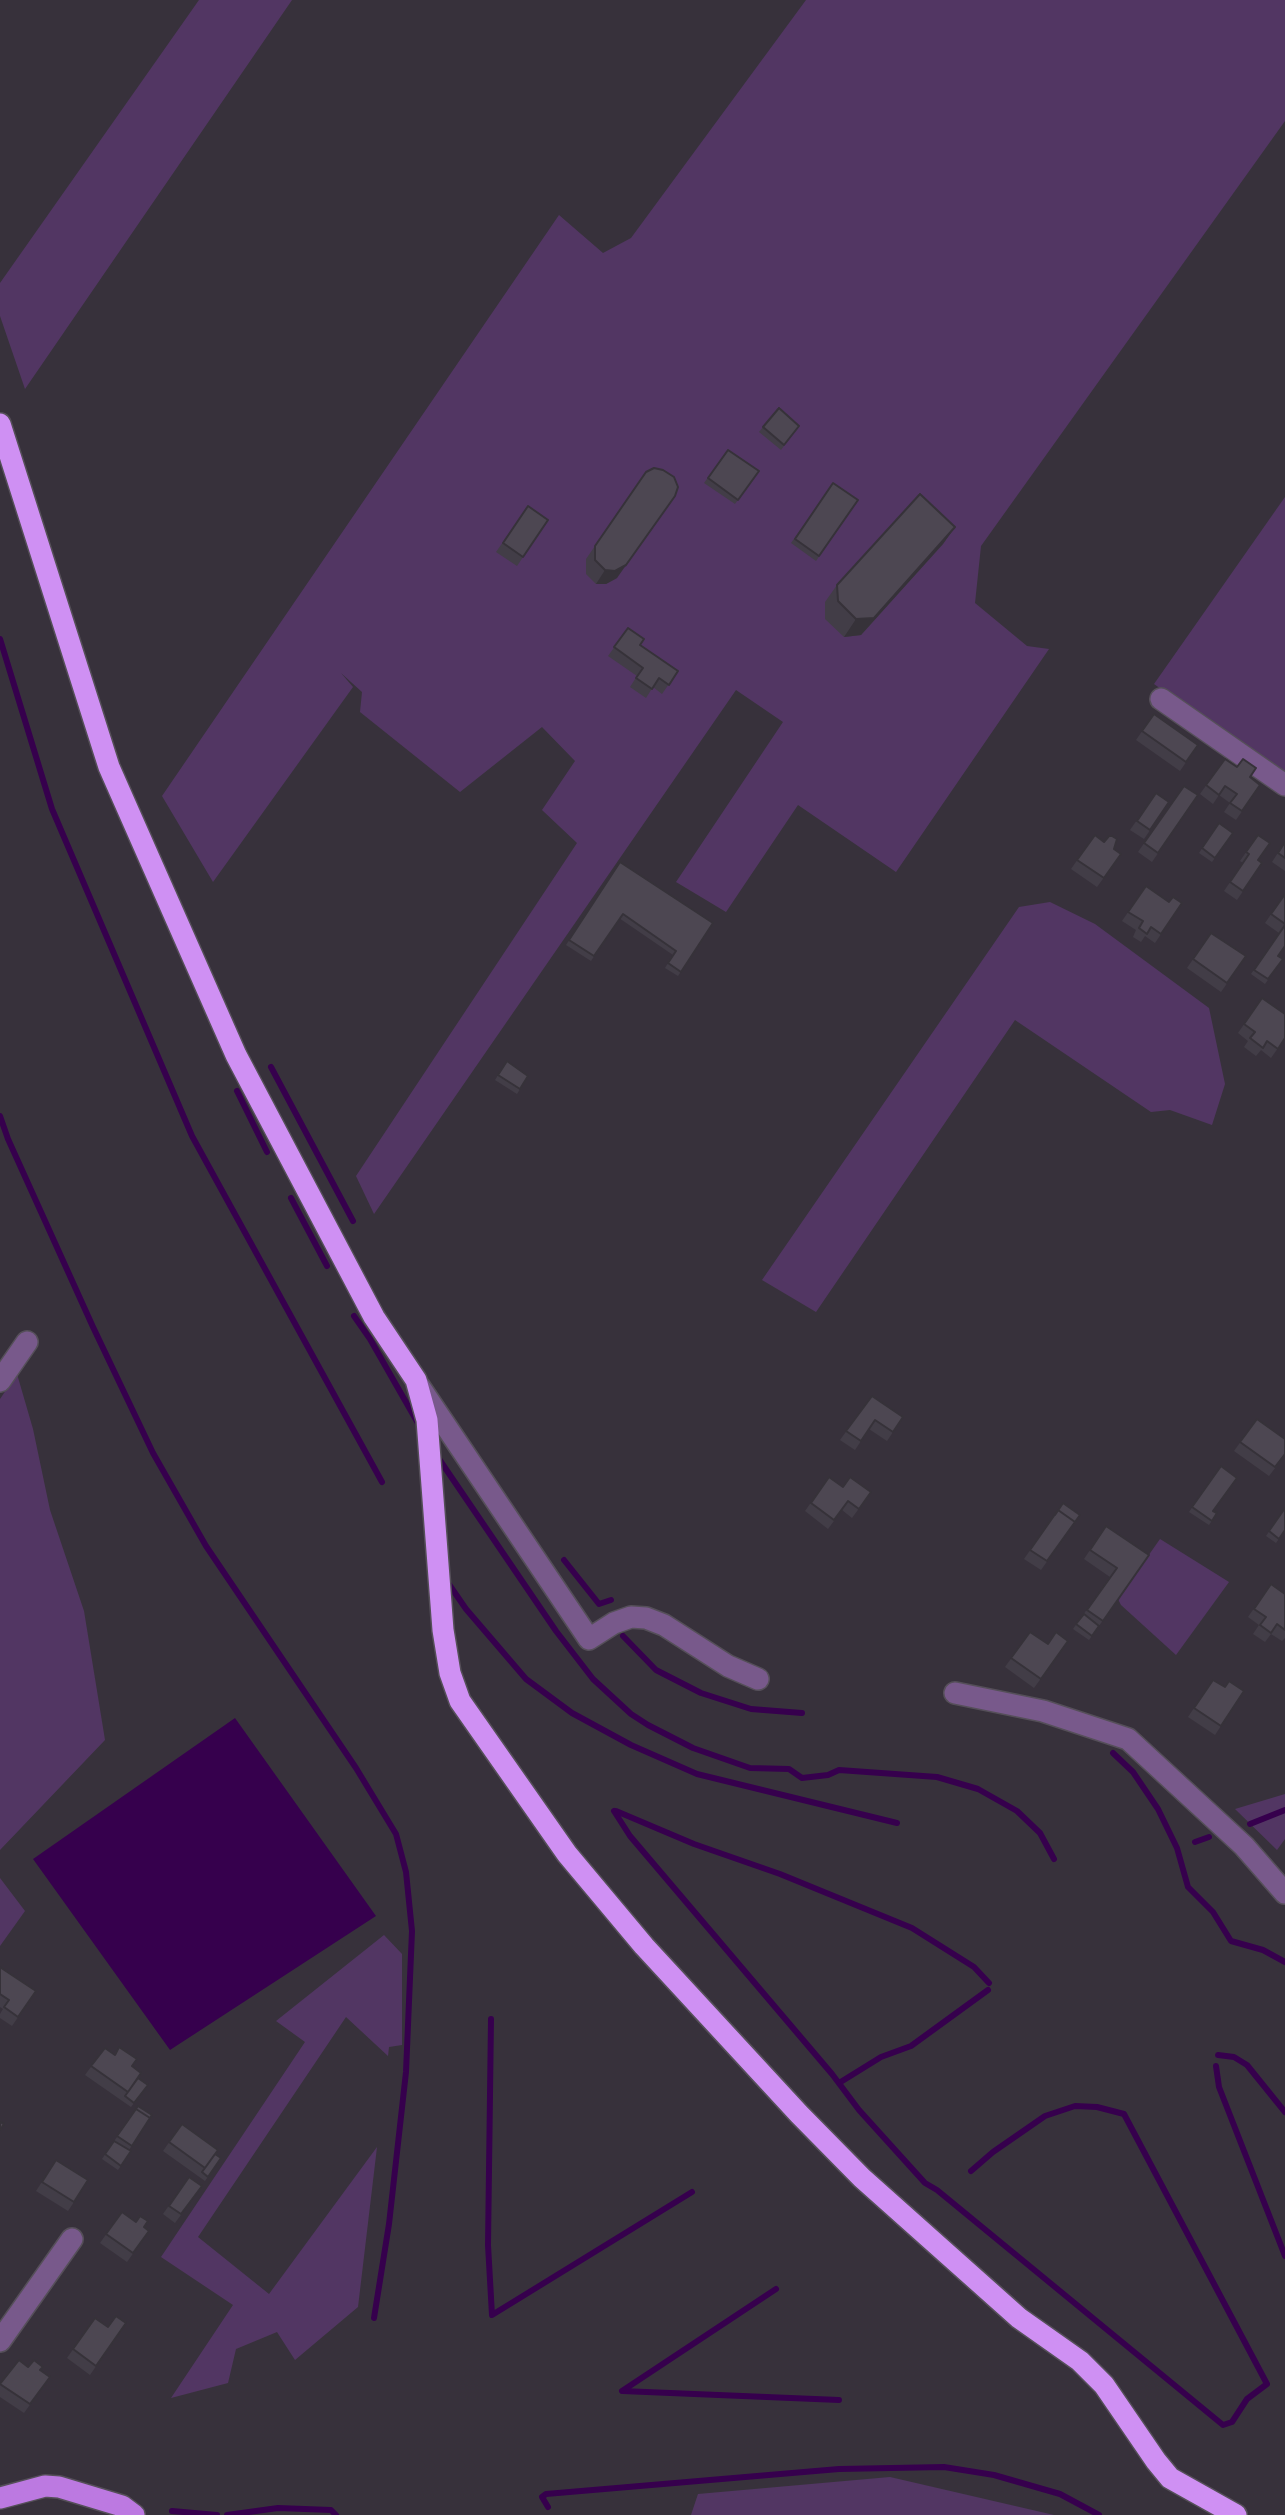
<!DOCTYPE html>
<html>
<head>
<meta charset="utf-8">
<style>
	body { margin:0 }
	canvas { display:block; background:#37313b }
</style>
</head>
<body>
<canvas width="1285" height="2515"></canvas>
<script>
const g = document.querySelector('canvas').getContext('2d');
g.lineJoin = 'round';
function fill(path, color) {
  g.fillStyle = color;
  g.fill(path, 'evenodd');
}
function shape(rows) {
  const path = new Path2D();
  for (const r of rows) {
    path.moveTo(r[0], r[1]);
    for (let i = 2; i < r.length; i += 2) path.lineTo(r[i], r[i + 1]);
  }
  return path;
}
function strokePath(path, color, width, dash) {
  g.strokeStyle = color;
  g.lineWidth = width;
  g.lineCap = dash ? 'butt' : 'round';
  g.setLineDash(dash || []);
  g.stroke(path);
}
const green = shape([
	[199,0,292,0,25,389,0,316,0,283],
	[806,0,1285,0,1285,121,981,546,975,603,1027,646,1049,649,896,872,798,805,726,912,676,882,783,722,736,690,374,1214,356,1176,577,843,542,810,575,761,542,727,460,792,360,712,362,692,341,673,353,687,213,882,162,796,559,215,603,253,631,238],
	[1285,497,1285,778,1154,684],
	[1050,902,1095,924,1209,1008,1225,1084,1212,1125,1170,1110,1151,1112,1015,1020,816,1312,762,1280,1019,907],
	[17,1374,33,1429,50,1510,84,1611,105,1740,0,1850,0,1399],
	[1160,1539,1229,1582,1176,1655,1121,1605,1118,1599],
	[1285,1794,1285,1839,1277,1850,1235,1809],
	[0,1878,25,1911,0,1946],
	[384,1935,402,1954,402,2045,389,2047,388,2056,346,2017,198,2237,269,2294,377,2147,358,2307,295,2360,277,2332,236,2349,228,2383,171,2398,233,2305,161,2257,305,2042,276,2021],
	[890,2477,1054,2515,691,2515,698,2494]
]);
const water = shape([
	[235,1718,376,1916,170,2050,33,1859]
]);
const stream = shape([
	[0,639,52,809,192,1136,382,1482],
	[271,1067,353,1221],
	[237,1091,267,1152],
	[0,1116,8,1139,93,1327,153,1453,206,1546,356,1768,396,1834,406,1872,412,1931,406,2072,389,2224,374,2318],
	[291,1198,327,1266],
	[354,1316,370,1339,419,1425],
	[437,1456,556,1631,593,1679,631,1714,648,1725,693,1748,750,1768,789,1769,802,1778,828,1775,839,1770,937,1777,978,1789,1017,1811,1040,1833,1054,1859],
	[564,1560,599,1604,611,1600],
	[446,1580,466,1609,526,1679,572,1713,631,1745,697,1774,897,1823],
	[623,1636,656,1670,701,1693,751,1709,802,1713],
	[1113,1753,1133,1772,1158,1809,1177,1848,1188,1887,1213,1912,1231,1941,1263,1950,1285,1962],
	[614,1811,630,1836,832,2074,859,2110,925,2183,937,2190,1223,2425,1232,2422,1247,2399,1267,2384,1124,2114,1097,2107,1075,2106,1045,2116,993,2152,971,2171],
	[616,1811,694,1844,780,1874,912,1928,974,1967,989,1983],
	[1250,1824,1285,1810],
	[1195,1842,1209,1837],
	[491,2019,488,2245,492,2315,692,2192],
	[1218,2055,1234,2057,1247,2065,1285,2112],
	[1216,2066,1219,2087,1285,2256],
	[839,2083,881,2057,911,2046,988,1990],
	[776,2289,622,2391,839,2400],
	[548,2507,542,2497,546,2494,839,2469,944,2467,994,2475,1060,2494,1099,2515],
	[172,2511,217,2515],
	[227,2515,278,2508,331,2510,336,2515]
]);
const minor = shape([
	[1161,699,1285,785],
	[0,1381,27,1342],
	[419,1386,589,1639,614,1623,631,1617,646,1618,664,1625,728,1666,758,1679],
	[955,1693,1043,1711,1128,1739,1244,1846,1285,1893],
	[0,2341,72,2239]
]);
const major = shape([
	[0,2498,45,2486,59,2487,122,2506,134,2515]
]);
const highway = shape([
	[0,424,109,767,236,1055,374,1317,416,1380,427,1420,443,1630,450,1673,460,1701,567,1854,644,1946,799,2114,862,2178,1019,2318,1080,2361,1104,2385,1156,2461,1170,2478,1236,2515]
]);
const wall = shape([
	[799,426,781,450,759,432,763,427],
	[728,450,759,471,735,504,704,483],
	[646,472,617,578,606,584,596,584,586,574,586,559],
	[833,483,858,500,816,561,791,543],
	[528,506,548,520,517,566,496,552],
	[955,527,943,544,861,635,844,637,825,619,825,602,837,585],
	[628,628,640,645,678,671,662,694,653,687,646,698,630,687,637,676,608,656],
	[1154,714,1198,745,1180,771,1136,740],
	[1225,759,1260,785,1236,820,1224,812,1230,803,1219,795,1213,804,1200,794],
	[1184,786,1198,795,1152,862,1138,852],
	[1156,793,1169,802,1144,839,1130,830],
	[1219,823,1233,833,1212,862,1199,853],
	[1095,835,1121,854,1097,887,1071,869],
	[1258,835,1258,860,1262,863,1237,900,1224,891,1243,863,1240,861],
	[1285,842,1285,871,1272,862],
	[620,862,713,923,678,976,665,968,673,955,619,918,591,961,566,945],
	[1146,886,1169,902,1182,903,1155,943,1145,936,1141,942,1133,937,1136,930,1122,921],
	[1285,894,1285,925,1279,933,1265,923],
	[1285,925,1278,956,1283,959,1265,984,1251,974],
	[1211,933,1246,956,1221,992,1187,968],
	[1262,998,1285,1038,1271,1058,1261,1050,1256,1056,1244,1047,1248,1041,1238,1033],
	[507,1061,528,1076,517,1094,495,1080],
	[872,1396,903,1417,887,1441,869,1429,855,1450,840,1440],
	[1257,1419,1285,1455,1269,1476,1234,1451],
	[1221,1466,1213,1511,1217,1513,1209,1525,1189,1512],
	[829,1477,843,1487,871,1492,852,1518,842,1510,828,1529,805,1511],
	[1063,1503,1080,1515,1041,1570,1024,1559],
	[1285,1508,1285,1530,1276,1543,1266,1536],
	[1106,1526,1149,1555,1089,1640,1073,1629,1110,1577,1084,1559],
	[1271,1584,1285,1594,1285,1638,1282,1641,1271,1634,1265,1642,1253,1634,1259,1625,1248,1617],
	[1030,1632,1048,1644,1068,1641,1034,1688,1005,1667],
	[1213,1680,1225,1687,1244,1691,1215,1735,1188,1717],
	[0,1967,36,1991,12,2026,0,2018,0,2014,3,2009,0,2007],
	[119,2047,132,2066,138,2078,148,2085,131,2107,85,2075,105,2048,114,2054],
	[138,2106,152,2115,129,2150,131,2151,118,2170,102,2159],
	[182,2124,221,2158,205,2181,163,2151],
	[56,2160,74,2202,68,2211,36,2191],
	[189,2177,202,2186,175,2223,163,2214],
	[122,2212,149,2231,127,2262,100,2243],
	[95,2318,108,2327,126,2323,90,2375,67,2358],
	[28,2367,41,2370,50,2377,24,2413,0,2397,0,2383]
]);
const shadedWall = shape([
	[675,496,617,578,606,584,596,584,605,570],
	[955,527,943,544,861,635,844,637,856,619]
]);
const building = shape([
	[779,408,799,426,784,445,763,427,779,408],
	[728,450,759,471,738,500,708,478,728,450],
	[654,468,663,470,674,477,678,487,675,496,626,565,615,571,605,570,595,560,595,546,646,472,654,468],
	[833,483,858,500,819,556,795,539,833,483],
	[920,494,955,527,874,618,856,619,838,601,837,585,920,494],
	[528,506,548,520,523,557,503,543,528,506],
	[628,628,644,639,640,645,678,671,669,685,659,678,652,689,636,678,643,668,614,647,628,628],
	[1154,714,1198,745,1186,762,1142,731,1154,714],
	[1225,759,1237,767,1243,759,1256,768,1250,777,1260,785,1242,811,1230,803,1237,794,1225,786,1219,795,1206,785,1225,759],
	[1184,786,1198,795,1158,853,1144,843,1184,786],
	[1156,793,1169,802,1150,830,1137,821,1156,793],
	[1219,823,1233,833,1215,858,1202,848,1219,823],
	[1095,835,1104,842,1109,836,1112,836,1117,839,1114,849,1121,854,1104,878,1077,860,1095,835],
	[1258,835,1270,843,1258,860,1262,863,1243,891,1230,882,1249,854,1246,852,1258,835],
	[1285,842,1285,858,1278,853,1285,842],
	[620,862,713,923,681,972,668,963,676,951,623,914,594,956,569,940,620,862],
	[1146,886,1169,902,1173,897,1182,903,1161,934,1151,927,1147,934,1139,928,1143,921,1128,912,1146,886],
	[1285,894,1285,924,1271,914,1285,894],
	[1285,925,1285,946,1278,956,1283,959,1268,979,1254,970,1285,925],
	[1211,933,1246,956,1227,983,1193,959,1211,933],
	[1262,998,1285,1014,1285,1038,1278,1049,1267,1041,1263,1048,1250,1038,1255,1032,1244,1024,1262,998],
	[507,1061,528,1076,520,1089,498,1075,507,1061],
	[872,1396,903,1417,893,1432,875,1420,861,1441,846,1431,872,1396],
	[1257,1419,1285,1439,1285,1454,1275,1467,1240,1442,1257,1419],
	[1221,1466,1237,1478,1213,1511,1217,1513,1212,1521,1192,1507,1221,1466],
	[829,1477,843,1487,850,1477,871,1492,859,1509,848,1501,834,1520,811,1503,829,1477],
	[1063,1503,1080,1515,1075,1522,1058,1510,1055,1515,1063,1503],
	[1285,1508,1285,1530,1279,1539,1269,1531,1285,1508],
	[1058,1510,1075,1522,1047,1561,1030,1550,1058,1510],
	[1106,1526,1149,1555,1103,1621,1087,1610,1117,1568,1090,1550,1106,1526],
	[1271,1584,1285,1594,1285,1630,1277,1624,1271,1633,1260,1625,1266,1617,1254,1609,1271,1584],
	[1084,1614,1099,1626,1092,1636,1076,1624,1084,1614],
	[1030,1632,1048,1644,1056,1632,1068,1641,1041,1679,1011,1658,1030,1632],
	[1213,1680,1225,1687,1229,1681,1244,1691,1221,1726,1194,1708,1213,1680],
	[0,1967,36,1991,18,2017,4,2007,9,2000,0,1994,0,1967],
	[119,2047,137,2059,132,2066,141,2073,128,2092,91,2066,105,2048,115,2055,119,2047],
	[138,2078,148,2085,134,2103,125,2096,138,2078],
	[138,2106,152,2115,150,2118,136,2109,133,2113,138,2106],
	[136,2109,150,2118,132,2146,117,2136,136,2109],
	[0,2122,4,2124,0,2130,0,2122],
	[182,2124,218,2150,205,2168,169,2142,182,2124],
	[114,2141,131,2151,121,2166,105,2154,114,2141],
	[215,2154,221,2158,208,2177,202,2172,215,2154],
	[56,2160,88,2180,74,2202,42,2182,56,2160],
	[189,2177,202,2186,181,2214,169,2206,189,2177],
	[122,2212,136,2222,140,2216,148,2221,144,2227,149,2231,133,2253,106,2234,122,2212],
	[116,2316,126,2323,96,2366,73,2349,95,2318,108,2327,116,2316],
	[19,2360,28,2367,34,2360,43,2367,40,2370,50,2377,30,2404,0,2384,19,2360]
]);
fill(green, '#523663');
fill(water, '#36004d');
strokePath(stream, '#36004d', 6);
strokePath(minor, '#554f59', 24);
strokePath(major, '#554f59', 24);
strokePath(highway, '#554f59', 24);
strokePath(minor, '#78598b', 21);
strokePath(major, '#bc79e1', 21);
strokePath(highway, '#cf90f3', 21);
fill(wall, '#423d47');
fill(shadedWall, '#363239');
fill(building, '#4d4752');
strokePath(building, '#363239', 2);
</script>
</body>
</html>
